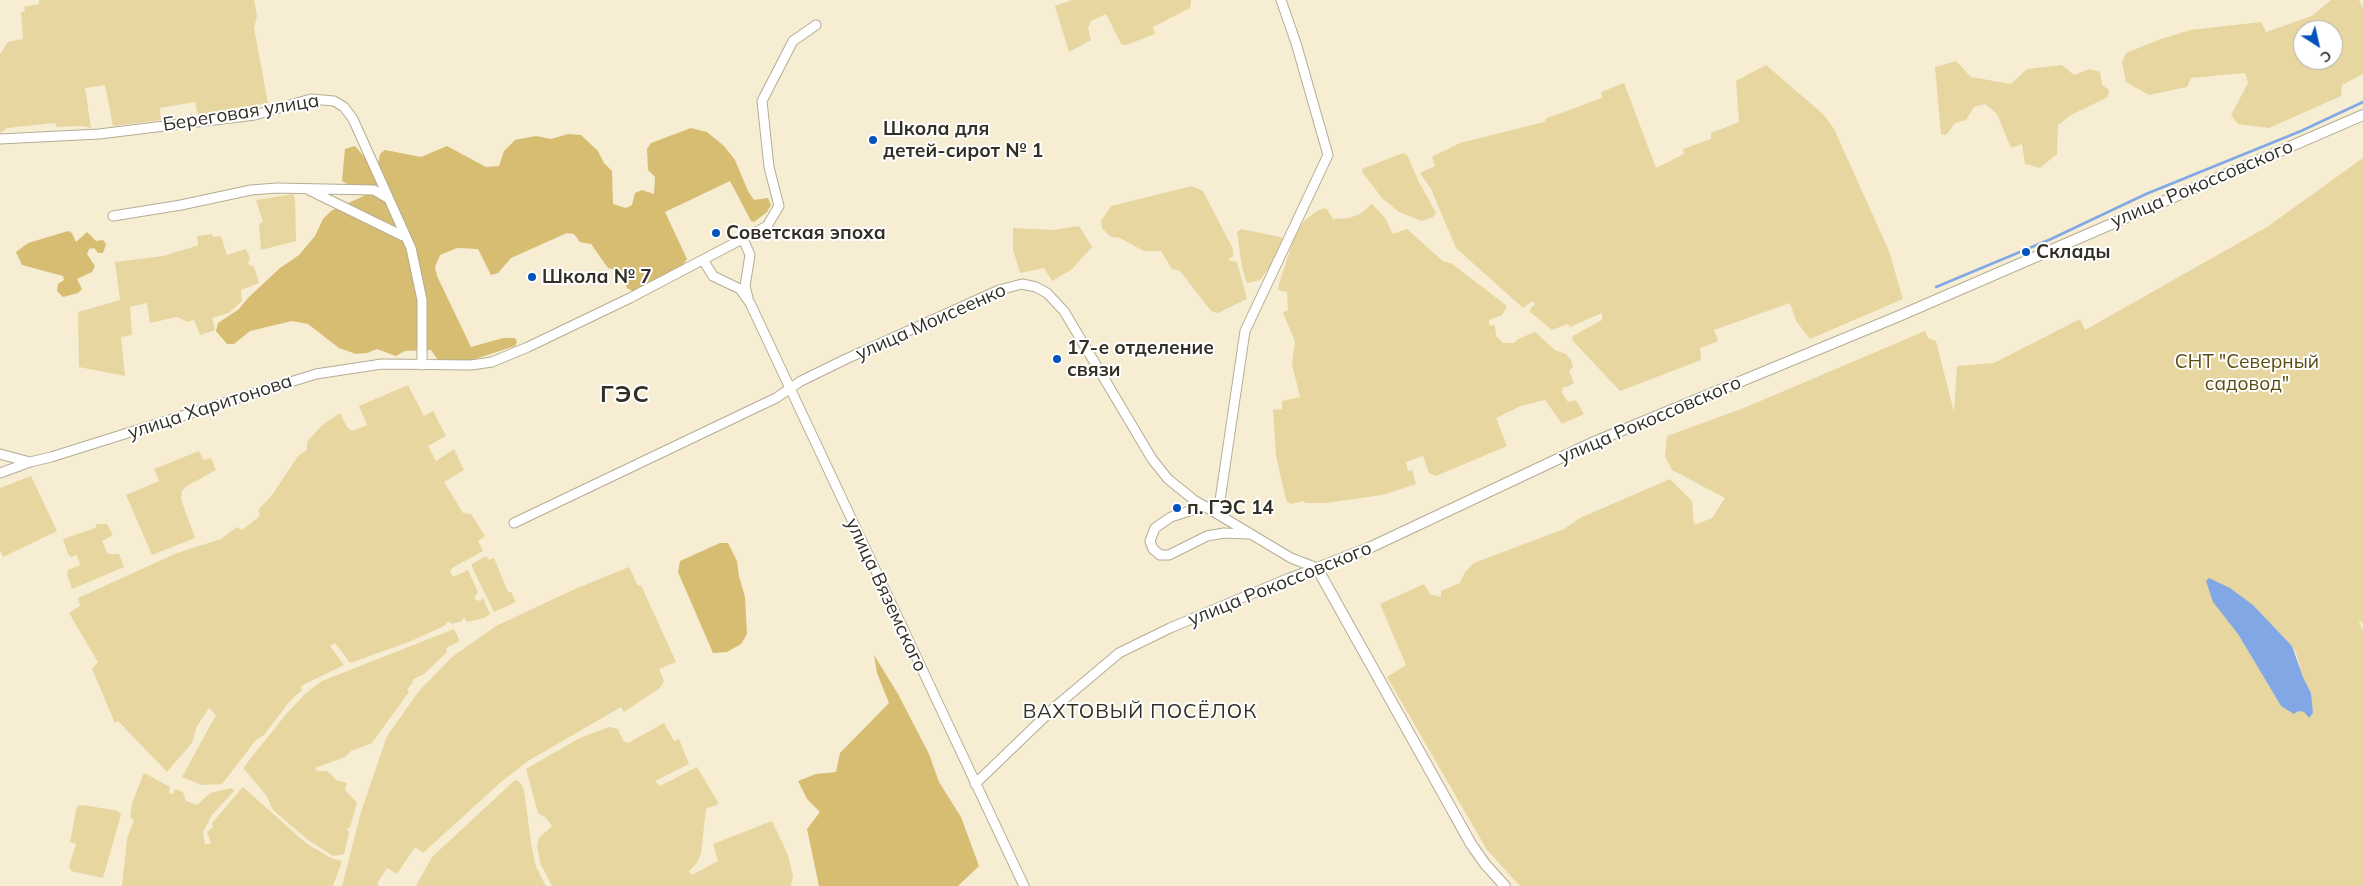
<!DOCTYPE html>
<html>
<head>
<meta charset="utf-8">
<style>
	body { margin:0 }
	#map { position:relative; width:2363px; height:886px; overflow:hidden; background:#f6edd3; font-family:Mulish,sans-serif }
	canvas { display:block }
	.north { position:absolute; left:2293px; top:20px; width:50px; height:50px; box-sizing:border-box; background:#fff; border:1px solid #adaca8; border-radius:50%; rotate:145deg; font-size:14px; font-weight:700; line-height:20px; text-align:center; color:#322f25 }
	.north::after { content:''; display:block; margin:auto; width:18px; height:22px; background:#0452bc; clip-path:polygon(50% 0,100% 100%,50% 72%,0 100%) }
</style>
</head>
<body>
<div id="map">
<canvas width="2363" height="886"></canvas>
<div class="north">С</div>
</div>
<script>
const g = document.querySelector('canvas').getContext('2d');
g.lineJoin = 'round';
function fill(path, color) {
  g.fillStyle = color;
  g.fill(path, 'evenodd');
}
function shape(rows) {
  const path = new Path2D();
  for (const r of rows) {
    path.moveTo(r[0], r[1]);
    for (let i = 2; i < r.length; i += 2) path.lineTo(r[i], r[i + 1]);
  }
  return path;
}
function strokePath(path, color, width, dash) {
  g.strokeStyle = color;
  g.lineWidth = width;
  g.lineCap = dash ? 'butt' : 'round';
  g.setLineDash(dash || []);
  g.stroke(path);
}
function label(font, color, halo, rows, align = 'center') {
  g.font = font + ' Mulish,sans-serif';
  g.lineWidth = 4;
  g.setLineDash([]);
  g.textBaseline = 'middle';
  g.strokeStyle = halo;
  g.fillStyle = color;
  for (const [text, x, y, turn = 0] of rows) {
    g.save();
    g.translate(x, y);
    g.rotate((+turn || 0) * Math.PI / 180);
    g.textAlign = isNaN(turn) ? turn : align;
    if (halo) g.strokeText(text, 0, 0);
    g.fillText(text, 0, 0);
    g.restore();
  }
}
const green = shape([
	[39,0,254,0,257,16,254,28,268,103,198,115,195,102,160,108,161,120,113,126,105,85,85,88,91,128,82,126,57,127,55,123,7,128,0,133,0,54,8,42,23,39,21,12,25,12,24,7,39,4],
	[1072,0,1191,0,1190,8,1153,27,1155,34,1126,45,1121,44,1106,14,1091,21,1088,28,1091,40,1069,52,1055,6],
	[2331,0,2359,0,2363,9,2363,74,2342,85,2341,96,2269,128,2238,124,2231,115,2248,83,2245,73,2191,78,2187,87,2149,95,2126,82,2122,62,2126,53,2161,39,2190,30,2261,22,2266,32,2312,16],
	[2303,30,2333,30,2333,60,2303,60],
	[1956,61,1971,77,2011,84,2027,69,2062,65,2074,75,2090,69,2100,72,2102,85,2109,90,2108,97,2071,115,2058,125,2057,154,2040,168,2025,164,2022,144,2011,148,1997,114,1985,104,1974,107,1966,120,1955,123,1946,135,1941,134,1935,67],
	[1766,65,1824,115,1834,129,1889,251,1903,299,1810,339,1796,321,1790,303,1714,330,1718,341,1700,348,1701,360,1620,391,1572,340,1573,336,1602,320,1602,313,1570,327,1568,324,1552,330,1530,312,1530,309,1535,304,1532,301,1523,308,1456,248,1431,189,1420,173,1435,166,1432,157,1460,143,1544,122,1547,118,1602,98,1601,92,1624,83,1656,168,1684,154,1683,149,1711,139,1711,133,1739,122,1736,81],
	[1403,153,1407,155,1419,182,1436,213,1433,217,1422,221,1399,212,1382,198,1363,173,1362,169],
	[2363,158,2363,624,2358,619,2363,631,2363,886,1520,886,1487,850,1387,677,1406,665,1380,604,1424,584,1430,594,1441,597,1441,591,1460,583,1465,572,1474,563,1564,529,1580,518,1670,479,1692,501,1694,525,1712,518,1725,498,1672,470,1665,456,1667,436,1744,408,1925,331,1928,338,1936,341,1954,412,1957,366,1994,363,2080,319,2085,330,2267,227],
	[2253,605,2292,646,2296,653,2303,677,2311,693,2313,713,2309,718,2304,712,2281,706,2238,634],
	[1192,186,1203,191,1233,249,1233,256,1228,260,1237,262,1247,299,1218,313,1211,311,1180,271,1172,269,1161,251,1144,251,1120,238,1111,237,1102,228,1101,221,1111,206],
	[293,194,295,198,296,241,261,250,259,224,263,222,256,200],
	[1372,204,1385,218,1393,234,1407,229,1438,257,1444,262,1451,263,1507,306,1502,315,1489,320,1489,325,1495,326,1496,336,1503,343,1514,343,1518,339,1535,332,1555,350,1566,354,1571,360,1573,367,1569,371,1574,383,1567,387,1563,387,1562,393,1568,402,1576,400,1584,414,1562,424,1545,400,1521,406,1496,418,1507,446,1436,476,1429,473,1423,456,1406,462,1408,471,1412,470,1416,484,1382,495,1326,503,1306,503,1303,501,1290,504,1286,500,1276,456,1273,410,1282,409,1282,401,1300,397,1292,364,1295,341,1283,313,1288,310,1287,292,1278,290,1279,284,1295,235,1304,221,1318,210,1326,208,1333,219,1349,218,1360,214],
	[1079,226,1092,247,1071,270,1052,281,1044,268,1020,273,1013,250,1013,228,1054,230],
	[1241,229,1285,238,1276,259,1260,280,1247,283,1242,267,1237,232],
	[212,234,213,237,221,236,227,255,246,249,250,258,248,264,254,267,259,283,241,290,242,301,229,313,212,318,215,330,200,335,194,320,188,322,177,317,150,323,147,303,130,307,132,335,121,337,125,376,79,367,78,312,120,300,115,262,163,256,196,246,198,246,197,236],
	[408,385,424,416,433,411,446,436,428,446,436,461,454,449,464,470,444,482,463,513,471,514,485,536,478,541,483,551,452,568,450,571,453,577,468,570,478,592,474,599,480,601,483,598,490,614,484,618,467,622,464,617,462,621,451,624,448,621,444,626,409,642,350,663,335,643,330,646,344,665,301,686,302,690,290,701,264,735,256,740,222,784,202,785,182,777,216,715,209,708,197,726,192,743,167,772,118,721,115,723,92,669,98,662,69,613,80,606,78,598,177,553,221,539,237,527,242,530,260,516,258,510,272,495,298,456,307,450,307,442,321,426,340,413,347,427,352,431,367,425,359,406],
	[199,451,203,460,211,458,216,470,185,487,182,491,181,499,195,538,152,555,126,495,159,481,154,469],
	[31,476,57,531,3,557,0,550,0,488],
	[97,524,107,524,113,535,102,541,108,554,119,554,124,567,72,589,67,574,68,570,80,565,77,555,71,557,68,554,63,539,95,528],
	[486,556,489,560,494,558,508,592,511,592,516,602,494,612,472,567,472,564],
	[629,567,638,586,641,585,676,662,659,669,664,681,660,688,624,712,621,707,528,761,501,782,423,853,415,847,397,874,387,868,377,884,380,886,342,886,361,812,387,736,419,691,452,657,496,626,575,589],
	[454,629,460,641,446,648,447,652,424,674,412,680,413,682,407,690,409,692,372,743,351,751,345,757,315,768,317,771,326,771,331,774,336,780,347,783,345,790,357,803,350,827,347,829,349,833,344,854,333,856,308,840,273,810,266,795,243,768,287,713,306,693,322,681],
	[664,723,674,741,679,739,689,764,655,781,660,786,697,767,719,804,706,809,701,854,696,864,689,871,692,875,718,861,713,844,772,821,788,855,793,876,791,886,552,886,540,863,537,845,539,838,552,826,545,817,538,813,526,769,580,738,609,727,618,729,623,741,628,743],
	[144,773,170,787,169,793,173,794,175,789,183,792,186,801,197,805,210,793,232,788,234,791,212,815,203,832,205,844,211,843,207,832,213,827,212,823,243,787,306,843,331,858,342,861,333,886,122,886,127,839,134,820,130,818,132,803],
	[515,780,520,782,524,790,531,843,536,867,546,886,416,886,432,857],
	[83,805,118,811,121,815,103,878,71,871,69,866,76,844,70,842,77,806]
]);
const forest = shape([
	[691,128,707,132,724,146,735,160,748,191,754,200,768,198,771,205,767,212,754,222,751,221,730,181,665,212,687,259,682,266,634,292,627,288,620,271,608,268,591,244,580,242,574,234,567,233,511,258,498,273,491,275,478,249,457,248,440,255,435,267,437,276,471,347,503,338,515,338,517,342,515,346,469,361,438,360,431,350,405,351,396,356,377,349,367,353,356,354,339,348,308,324,292,321,250,331,234,344,227,344,216,331,218,323,239,309,248,298,280,268,299,255,315,236,323,219,331,211,370,193,355,189,342,181,345,149,355,146,366,159,378,164,380,154,385,150,421,157,447,146,486,167,499,166,504,151,515,140,536,136,551,139,568,134,581,135,598,151,604,163,612,171,613,204,626,208,632,205,635,193,642,190,654,194,655,177,648,170,647,149,651,143],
	[68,231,72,233,76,242,87,232,96,241,103,240,106,244,103,253,98,253,94,248,89,249,87,254,95,266,92,272,77,279,82,289,78,293,63,297,57,291,58,284,64,280,63,276,22,265,16,252,28,243],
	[720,543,728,543,737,561,739,576,745,597,747,634,741,644,727,652,713,653,678,572,680,561],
	[874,655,898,694,929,754,939,782,961,817,979,866,958,886,819,886,807,829,820,812,807,799,798,781,816,774,836,772,840,753,889,703,877,673]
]);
const water = shape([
	[2209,578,2230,588,2253,605,2292,646,2303,677,2311,693,2313,713,2309,718,2304,712,2298,711,2294,714,2281,706,2238,634,2213,602,2206,581]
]);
const stream = shape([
	[1936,287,2051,239,2146,194,2301,131,2363,102]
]);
const minor = shape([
	[0,139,99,134,255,115,311,99,334,101,344,107,353,119,411,248,422,300,422,365],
	[309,190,403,236],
	[113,216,181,205,251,190,277,188,374,190,389,199],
	[743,239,750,255,745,286,748,298],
	[703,260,713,276,740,289,750,303,1024,886],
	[0,454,30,462,51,457,316,374,382,364,471,365,492,362,528,347,630,298,767,226,779,206,769,167,762,101,793,41,816,25],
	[0,473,30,462],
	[1205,506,1171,517,1155,528,1150,541,1153,549,1160,555,1169,555,1207,536,1224,533,1249,534],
	[1218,514,1245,331,1328,155,1296,43,1281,0],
	[514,523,776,398,801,381,846,359,999,290,1022,284,1036,287,1047,293,1064,311,1152,459,1168,479,1194,500,1291,558,1317,568],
	[975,784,1055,707,1119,653,1170,628,1287,579,1317,568]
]);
const tertiary = shape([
	[1505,886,1485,864,1471,844,1317,568,1371,547,1594,442,1899,316,2363,115]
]);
const markers = [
	[873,140,5,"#0452bc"],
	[716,233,5,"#0452bc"],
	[2026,252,5,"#0452bc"],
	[532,277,5,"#0452bc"],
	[1057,359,5,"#0452bc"],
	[1177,508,5,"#0452bc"]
];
const streetNames = [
	["Береговая улица",241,113,-9],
	["улица Рокоссовского",2202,184,-23],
	["улица Моисеенко",931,322,-24],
	["улица Харитонова",210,407,-18],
	["улица Рокоссовского",1650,420,-23],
	["улица Рокоссовского",1280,584,-22],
	["улица Вяземского",886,595,65]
];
const poiNames = [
	["Школа для",883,129],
	["детей-сирот № 1",883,151],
	["Советская эпоха",726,233],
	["Склады",2036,252],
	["Школа № 7",542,277],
	["17-е отделение",1067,348],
	["связи",1067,370],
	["п. ГЭС 14",1187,508]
];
const parkNames = [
	["СНТ \"Северный",2247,362],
	["садовод\"",2247,384]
];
const neighbourhoodNames = [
	["ВАХТОВЫЙ ПОСЁЛОК",1140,712]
];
const districtNames = [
	["ГЭС",625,395]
];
fill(green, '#e8d6a1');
fill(forest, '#d6bd72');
fill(water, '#81a7e4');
strokePath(stream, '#81a7e4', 2.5);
strokePath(minor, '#b5ac94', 11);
strokePath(tertiary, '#b5ac94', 12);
strokePath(minor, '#fff', 9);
strokePath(tertiary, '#fff', 10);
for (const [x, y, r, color] of markers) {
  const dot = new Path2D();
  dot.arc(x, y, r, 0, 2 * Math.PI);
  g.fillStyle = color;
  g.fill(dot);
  strokePath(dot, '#fff', 2);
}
label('19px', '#322f25', '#fff', streetNames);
label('bold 19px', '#322f25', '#fff', poiNames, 'left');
label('19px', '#5c4b10', '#fff', parkNames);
g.letterSpacing = '1px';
label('20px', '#322f25', '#fff', neighbourhoodNames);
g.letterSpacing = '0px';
g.letterSpacing = '1px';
label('bold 24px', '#322f25', '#fff', districtNames);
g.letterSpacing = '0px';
</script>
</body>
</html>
